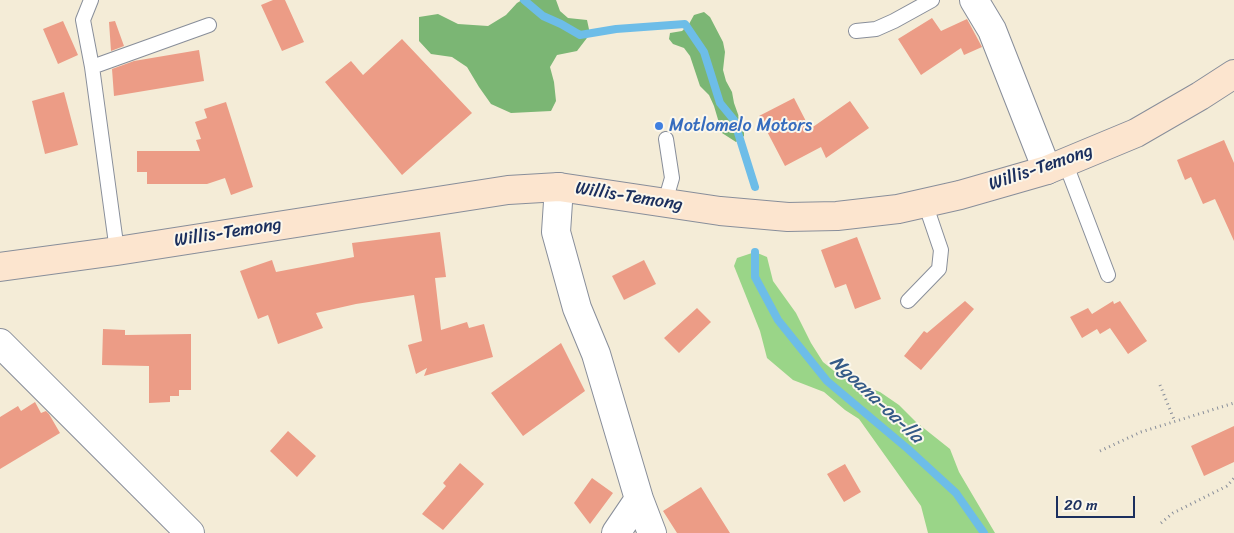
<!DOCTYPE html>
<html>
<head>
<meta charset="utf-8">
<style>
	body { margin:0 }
	#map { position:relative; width:1234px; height:533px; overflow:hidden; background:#f4ecd7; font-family:Sriracha,sans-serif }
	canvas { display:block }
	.scale { position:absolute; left:1056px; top:496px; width:79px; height:22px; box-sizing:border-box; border:2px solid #1b2f5e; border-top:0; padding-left:6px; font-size:15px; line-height:18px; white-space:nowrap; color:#1b2f5e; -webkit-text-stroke:4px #fbf7ec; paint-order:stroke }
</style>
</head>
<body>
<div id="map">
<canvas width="1234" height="533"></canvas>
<div class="scale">20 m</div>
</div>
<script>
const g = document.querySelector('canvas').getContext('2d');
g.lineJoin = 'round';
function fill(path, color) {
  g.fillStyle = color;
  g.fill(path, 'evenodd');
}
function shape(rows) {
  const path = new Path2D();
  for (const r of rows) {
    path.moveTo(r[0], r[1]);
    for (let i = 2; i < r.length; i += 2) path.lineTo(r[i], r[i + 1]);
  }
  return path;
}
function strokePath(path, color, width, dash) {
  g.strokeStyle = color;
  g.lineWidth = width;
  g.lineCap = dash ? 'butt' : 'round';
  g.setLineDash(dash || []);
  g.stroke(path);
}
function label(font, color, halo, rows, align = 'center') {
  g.font = font + ' Sriracha,sans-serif';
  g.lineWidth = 4;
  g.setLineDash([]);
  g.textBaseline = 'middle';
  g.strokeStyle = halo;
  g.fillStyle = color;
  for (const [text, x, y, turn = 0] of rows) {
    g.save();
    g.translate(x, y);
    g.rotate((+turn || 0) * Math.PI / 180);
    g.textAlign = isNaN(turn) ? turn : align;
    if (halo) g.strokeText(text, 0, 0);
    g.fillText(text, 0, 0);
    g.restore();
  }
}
const green = shape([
	[755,252,767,257,773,281,796,313,811,343,823,362,843,378,880,392,899,405,916,422,950,449,959,472,995,533,928,533,921,506,859,419,845,410,824,392,793,380,767,358,760,331,734,266,737,258]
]);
const forest = shape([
	[522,0,556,0,560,11,568,18,587,20,590,34,577,51,557,55,550,67,554,82,556,101,551,111,511,113,491,104,479,87,467,67,452,57,431,54,419,41,419,17,438,14,458,24,488,26,506,15,517,3],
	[704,12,710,17,723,42,725,52,723,70,726,81,732,92,734,103,744,131,744,136,736,142,722,133,714,106,709,95,700,86,690,56,684,48,673,44,669,39,670,33,682,31,689,24,694,15]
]);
const stream = shape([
	[524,0,543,16,561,24,580,35,616,29,685,24,704,52,720,103,734,120,755,187],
	[755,252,755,277,778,320,827,381,908,449,956,493,984,533]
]);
const building = shape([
	[273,0,285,0,304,42,282,51,261,5],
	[932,18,941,31,967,19,982,47,964,55,961,48,921,75,898,39],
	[63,21,78,55,58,64,43,29],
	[115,21,124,46,111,51,109,22],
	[402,39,472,113,402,175,325,82,351,61,363,75],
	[199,50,204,81,114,96,112,69,134,61],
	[64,92,78,145,45,154,32,101],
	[794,98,810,129,850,101,869,128,826,158,821,147,785,166,759,116],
	[226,102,253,187,231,195,225,178,207,184,147,184,147,172,137,172,137,151,200,151,196,140,201,139,195,122,207,118,204,109],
	[1224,140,1234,163,1234,241,1215,199,1203,204,1191,177,1185,180,1177,160],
	[440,232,446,277,435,278,441,330,467,322,469,328,484,324,493,357,424,376,427,368,416,374,408,345,422,341,414,295,356,304,316,313,323,328,278,344,268,315,258,319,240,271,272,260,276,272,354,257,352,243],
	[857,237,881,299,855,309,846,284,835,288,821,250],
	[644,260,656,284,624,300,612,276],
	[965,301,974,309,921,370,904,356,924,331,927,333],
	[1113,301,1114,304,1120,301,1147,341,1128,354,1110,328,1100,334,1097,329,1082,338,1070,317,1088,308,1092,314],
	[697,308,711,322,679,353,664,338],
	[103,329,125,330,125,335,191,334,191,390,179,390,179,396,170,396,170,402,149,403,149,366,102,365],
	[561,343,585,391,523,436,491,393],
	[35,402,41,413,46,411,49,414,60,433,0,469,0,417,18,406,21,411],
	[1234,426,1234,462,1204,476,1191,446],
	[288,431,316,456,297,477,270,451],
	[460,463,484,484,443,530,422,514,446,486,443,483],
	[845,464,861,492,844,502,827,474],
	[592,478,613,493,590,524,574,503],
	[701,487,730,533,677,533,663,511]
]);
const path = shape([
	[1160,385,1175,422],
	[1100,451,1141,432,1234,403],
	[1161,523,1173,513,1227,486,1234,478]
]);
const service = shape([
	[91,0,83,20,92,67,117,251],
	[856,31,876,29,894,21,932,0],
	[92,67,209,25],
	[1065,162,1108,275],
	[665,202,672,178,666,139],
	[908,301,939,269,941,250,925,203]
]);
const minor = shape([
	[974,0,992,30,1047,170],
	[559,187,556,232,577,308,596,354,639,499,616,533],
	[0,343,190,533],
	[639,499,652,533]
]);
const secondary = shape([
	[0,267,117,251,508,190,559,187,720,211,788,217,837,216,898,209,960,195,1047,170,1136,133,1200,96,1234,74]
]);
const markers = [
	[659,126,5,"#3f7fe0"]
];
const shopNames = [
	["Motlomelo Motors",669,126]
];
const streetNames = [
	["Willis-Temong",1041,168,-19],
	["Willis-Temong",629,197,9],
	["Willis-Temong",228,233,-9]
];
const waterNames = [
	["Ngoana-oa-lla",876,400,43]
];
fill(green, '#9ad588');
fill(forest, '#7bb674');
strokePath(stream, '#6dbde8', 8);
fill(building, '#ec9c86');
strokePath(service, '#888e9a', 16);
strokePath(minor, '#888e9a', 30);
strokePath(secondary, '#888e9a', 30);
strokePath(path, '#888e9a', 3, [1, 4]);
strokePath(service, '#fff', 14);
strokePath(minor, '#fff', 28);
strokePath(secondary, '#fce5cf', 28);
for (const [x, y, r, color] of markers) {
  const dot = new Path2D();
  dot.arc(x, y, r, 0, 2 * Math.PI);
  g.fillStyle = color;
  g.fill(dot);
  strokePath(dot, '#fbf7ec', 2);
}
label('18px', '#366cbe', '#fbf7ec', shopNames, 'left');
label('18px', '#1b2f5e', '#fbf7ec', streetNames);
label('italic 19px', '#345a87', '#fbf7ec', waterNames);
</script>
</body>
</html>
